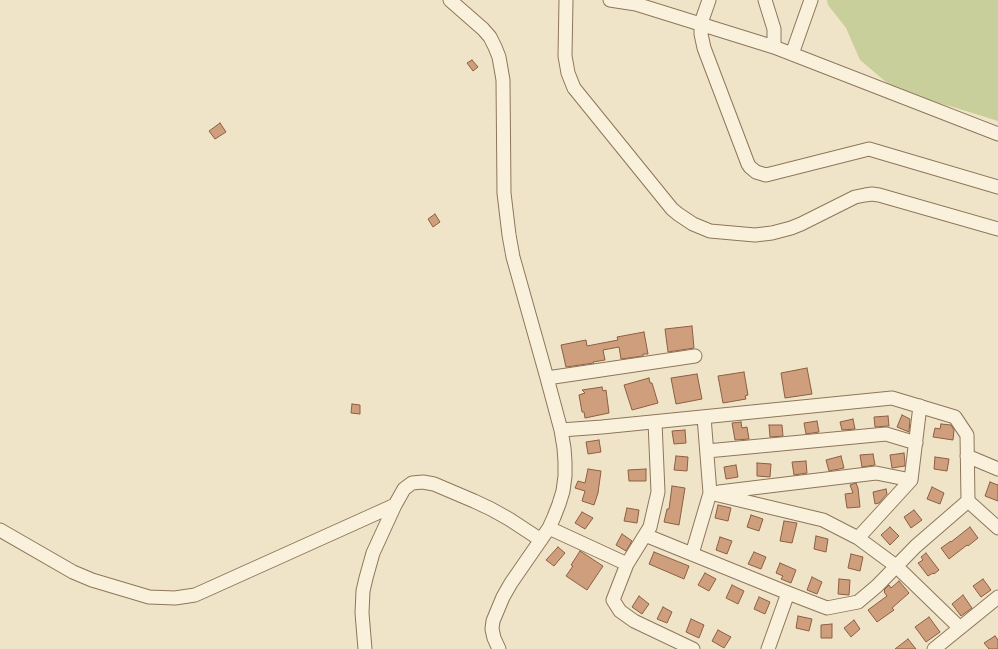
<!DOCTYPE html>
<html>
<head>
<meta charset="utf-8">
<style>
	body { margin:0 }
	canvas { display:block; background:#f0e4c8 }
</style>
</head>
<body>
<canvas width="998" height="649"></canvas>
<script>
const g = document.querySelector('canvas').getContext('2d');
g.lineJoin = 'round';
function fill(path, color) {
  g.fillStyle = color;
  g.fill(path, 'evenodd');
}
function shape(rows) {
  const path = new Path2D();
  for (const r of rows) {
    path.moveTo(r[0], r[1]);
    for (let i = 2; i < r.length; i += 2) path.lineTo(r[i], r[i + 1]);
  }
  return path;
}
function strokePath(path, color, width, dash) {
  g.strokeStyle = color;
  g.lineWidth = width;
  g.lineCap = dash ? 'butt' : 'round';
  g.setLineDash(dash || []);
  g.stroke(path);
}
const green = shape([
	[827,0,998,0,998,121,953,107,899,93,860,60,846,28,828,5]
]);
const building = shape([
	[472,60,478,67,473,71,467,63,472,60],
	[220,123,226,132,215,139,209,131,220,123],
	[435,214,440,222,433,227,428,219,435,214],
	[692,326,694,348,668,352,665,329,692,326],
	[644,332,648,354,643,354,643,356,621,359,619,347,603,350,605,360,593,362,594,363,566,367,561,345,586,340,587,346,618,340,617,337,644,332],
	[807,368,812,394,785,398,781,373,807,368],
	[744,372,748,395,745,396,746,399,723,403,718,376,744,372],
	[697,374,702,399,676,404,671,378,697,374],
	[649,378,650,383,652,383,658,403,632,410,624,385,649,378],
	[602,387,603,391,606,390,609,413,585,418,584,412,582,412,579,395,585,393,582,390,602,387],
	[352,404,360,405,360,414,351,413,352,404],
	[902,415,910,419,909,432,897,427,902,415],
	[888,416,889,426,875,427,874,417,888,416],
	[853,419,855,429,842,430,840,422,853,419],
	[817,421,819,432,806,434,804,423,817,421],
	[741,422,742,428,747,427,749,439,735,440,732,423,741,422],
	[941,424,951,425,954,430,953,440,933,437,935,428,940,429,941,424],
	[769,425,782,425,783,436,770,437,769,425],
	[685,430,686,443,674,444,672,431,685,430],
	[599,440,601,452,588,454,586,442,599,440],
	[904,453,905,463,905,466,892,468,890,455,904,453],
	[873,454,875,465,862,467,860,455,873,454],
	[676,456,688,457,687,471,674,470,676,456],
	[841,456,844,468,829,471,826,460,841,456],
	[935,457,949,459,947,471,934,469,935,457],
	[806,461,807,473,794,475,792,462,806,461],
	[757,463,771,464,770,477,757,476,757,463],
	[736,465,738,477,726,479,724,467,736,465],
	[588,469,601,471,598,493,594,505,582,501,585,491,575,488,578,481,585,483,588,469],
	[646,469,646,481,629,481,628,470,646,469],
	[990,482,998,485,998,501,985,496,990,482],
	[856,483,858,488,860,507,847,508,845,494,853,493,850,485,856,483],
	[672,486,685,488,679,525,664,522,667,509,669,509,672,486],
	[932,487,944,493,940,504,927,499,932,487],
	[886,489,887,494,879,503,875,504,873,492,886,489],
	[718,505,731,508,728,521,715,518,718,505],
	[627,508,639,510,637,523,624,521,627,508],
	[914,510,922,520,911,528,904,517,914,510],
	[582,512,593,518,585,529,575,523,582,512],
	[751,515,763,519,759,531,747,527,751,515],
	[784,521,797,523,792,543,780,541,784,521],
	[890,527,899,536,890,545,881,535,890,527],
	[970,527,978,538,968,546,967,545,949,559,941,548,951,541,951,542,970,527],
	[622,534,632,541,626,551,616,545,622,534],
	[816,536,828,539,826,552,814,549,816,536],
	[720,537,732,541,727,554,716,550,720,537],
	[558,547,565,553,554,566,546,560,558,547],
	[580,551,603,566,587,590,566,576,573,566,571,565,580,551],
	[654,552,689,566,684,579,649,564,654,552],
	[754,552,766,557,761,569,748,564,754,552],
	[926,553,939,570,934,574,933,573,928,576,918,563,923,560,921,557,926,553],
	[851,554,863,557,860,571,848,568,851,554],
	[780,563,796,570,791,583,781,579,783,576,776,573,780,563],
	[705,573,716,579,709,591,698,585,705,573],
	[812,577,822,582,817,594,807,590,812,577],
	[839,579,850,580,849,595,838,594,839,579],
	[983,579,991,590,981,597,973,586,983,579],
	[899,581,909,593,892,608,894,610,877,622,868,610,887,596,884,592,885,591,884,590,889,585,891,588,899,581],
	[732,585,744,591,738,604,726,598,732,585],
	[963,595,972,608,961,616,952,604,963,595],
	[639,596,649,604,642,614,632,607,639,596],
	[759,597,770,602,765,614,754,609,759,597],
	[663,607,672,612,667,623,657,619,663,607],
	[798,616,812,619,809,631,796,628,798,616],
	[929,617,940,632,926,642,915,627,929,617],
	[691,619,704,625,699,638,686,632,691,619],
	[854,620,860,629,851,637,844,628,854,620],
	[832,624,832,638,821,638,821,625,832,624],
	[718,630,731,637,724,648,712,641,718,630],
	[995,636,998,640,998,649,989,649,984,643,995,636],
	[908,639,916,649,895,649,908,639]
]);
const minor = shape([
	[450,0,483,29,490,37,495,47,499,57,503,80,504,193,509,235,513,257,547,378,561,430,564,448,565,462,565,476,563,491,559,504,554,517,549,528,511,583,503,597,493,621,492,629,494,638,499,649],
	[566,0,565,56,568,73,574,88,672,209,678,214,693,224,710,231,755,235,772,233,791,228,801,224,855,197,865,195,872,194,879,195,998,229],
	[610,0,636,4,774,47,998,134],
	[709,0,701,23,701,34,704,48,748,164,750,167,756,172,766,175,869,149,998,187],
	[765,0,774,29,774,47],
	[792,54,811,0],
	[547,378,695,356],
	[655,422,658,492,650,527,627,564,613,600,620,611,634,621,693,649],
	[561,430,602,427,892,398,955,417,967,435,968,501,998,528],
	[707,451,886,434,916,443],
	[967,456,998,469],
	[719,492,876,473,911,480],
	[710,493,823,520,858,538,896,566,960,628],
	[549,528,627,564],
	[0,530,73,572,92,580,149,597,175,598,195,595,204,591,395,505],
	[645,535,788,593,827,608,858,602,877,586,916,546,968,501],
	[858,538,911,480,920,406],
	[692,554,710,493,704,417],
	[365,649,362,613,363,591,366,578,373,553,395,505,404,489,412,483,423,482,434,484,474,501,491,509,509,519,541,540],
	[768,649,788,593],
	[934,649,998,597]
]);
fill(green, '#c9cf9b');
fill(building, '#cf9f7d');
strokePath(building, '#8d5f41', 1);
strokePath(minor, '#8d765c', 15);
strokePath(minor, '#faf1dc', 13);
</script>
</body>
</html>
